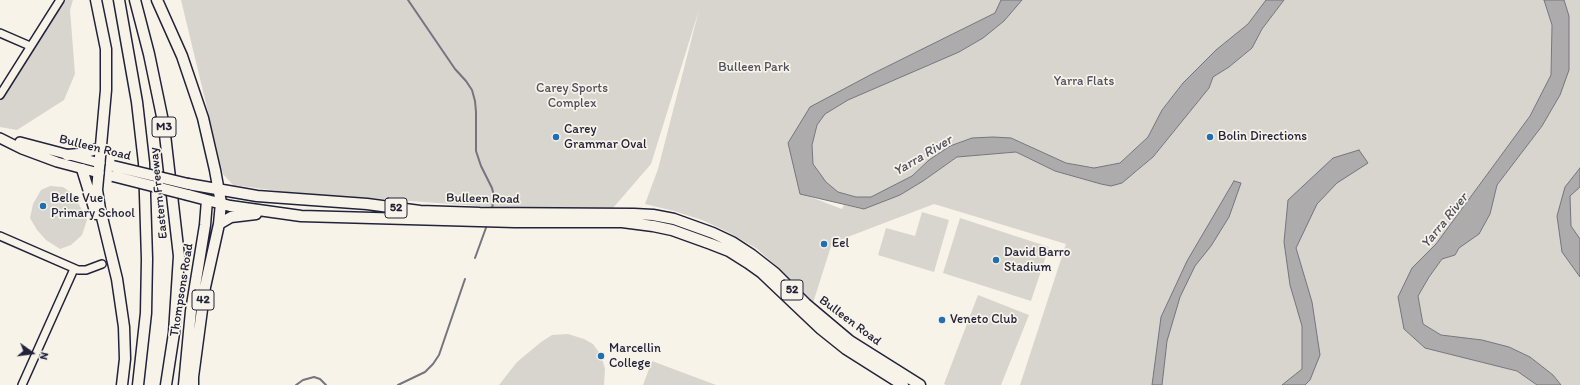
<!DOCTYPE html>
<html>
<head>
<meta charset="utf-8">
<style>
	body { margin:0 }
	#map { position:relative; width:1580px; height:385px; overflow:hidden; background:#f7f3e8; font-family:Itim,sans-serif }
	canvas { display:block }
	.north { position:absolute; left:12px; top:333px; width:40px; height:40px; -webkit-text-stroke:3px #f7f3e8; paint-order:stroke; rotate:104deg; font-size:11px; font-weight:700; line-height:16px; text-align:center; color:#22223b }
	.north::after { content:''; display:block; margin:auto; width:14px; height:18px; background:#22223b; clip-path:polygon(50% 0,100% 100%,50% 72%,0 100%) }
</style>
</head>
<body>
<div id="map">
<canvas width="1580" height="385"></canvas>
<div class="north">N</div>
</div>
<script>
const g = document.querySelector('canvas').getContext('2d');
g.lineJoin = 'round';
function fill(path, color) {
  g.fillStyle = color;
  g.fill(path, 'evenodd');
}
function shape(rows) {
  const path = new Path2D();
  for (const r of rows) {
    path.moveTo(r[0], r[1]);
    for (let i = 2; i < r.length; i += 2) path.lineTo(r[i], r[i + 1]);
  }
  return path;
}
function strokePath(path, color, width, dash) {
  g.strokeStyle = color;
  g.lineWidth = width;
  g.lineCap = dash ? 'butt' : 'round';
  g.setLineDash(dash || []);
  g.stroke(path);
}
function label(font, color, halo, rows, align = 'center') {
  g.font = font + ' Itim,sans-serif';
  g.lineWidth = 3.5;
  g.setLineDash([]);
  g.textBaseline = 'middle';
  g.strokeStyle = halo;
  g.fillStyle = color;
  for (const [text, x, y, turn = 0] of rows) {
    g.save();
    g.translate(x, y);
    g.rotate((+turn || 0) * Math.PI / 180);
    g.textAlign = isNaN(turn) ? turn : align;
    if (halo) g.strokeText(text, 0, 0);
    g.fillText(text, 0, 0);
    g.restore();
  }
}
const green = shape([
	[63,0,73,0,70,10,75,74,64,100,17,130,0,127,0,100],
	[181,0,1001,0,995,13,872,74,810,108,788,143,800,193,842,209,844,205,864,209,900,195,923,181,958,157,1016,152,1055,171,1111,186,1136,172,1153,157,1209,88,1213,77,1229,67,1252,48,1262,29,1284,0,1544,0,1552,25,1551,75,1530,116,1436,244,1412,268,1425,348,1517,371,1537,385,1020,385,1066,244,934,204,832,243,813,303,781,270,756,248,726,231,702,220,674,211,645,204,658,169,699,10,651,164,613,208,492,207,287,192,233,185,223,174],
	[1022,0,1266,0,1248,24,1216,51,1183,83,1162,110,1148,137,1120,163,1094,168,1066,163,1011,138,972,138,950,146,929,160,912,176,871,197,856,197,838,192,826,182,813,164,812,145,817,125,825,114,848,100,959,52,983,38,1004,21],
	[1564,0,1580,0,1580,385,1561,385,1553,375,1530,357,1509,347,1482,340,1441,335,1423,324,1418,296,1429,277,1442,259,1455,255,1459,248,1479,233,1490,214,1497,185,1542,126,1560,95,1569,16],
	[50,186,63,187,73,194,81,208,87,220,82,235,71,245,60,249,46,240,37,230,30,218,33,204,41,190],
	[922,212,949,220,934,272,878,255,886,228,915,236],
	[960,218,1049,247,1031,301,943,273],
	[978,295,1029,315,1001,385,946,385,944,384],
	[568,334,584,339,593,344,601,355,605,369,604,385,499,385,517,362,541,342,552,335],
	[652,361,716,385,643,385]
]);
const water = shape([
	[1001,0,1022,0,1004,21,983,38,959,52,848,100,825,114,817,125,812,145,813,164,826,182,838,192,856,197,871,197,912,176,929,160,950,146,972,138,993,137,1011,138,1066,163,1094,168,1120,163,1148,137,1162,110,1183,83,1216,50,1248,24,1266,0,1284,0,1262,29,1252,48,1229,67,1213,77,1209,88,1153,157,1122,183,1111,186,1101,184,1055,171,1016,152,957,157,923,181,900,195,864,209,800,194,788,143,810,107,872,74,995,13,1001,0],
	[1544,0,1564,0,1569,16,1569,70,1560,95,1542,126,1497,185,1490,214,1479,234,1459,248,1455,255,1442,259,1429,277,1418,296,1423,324,1441,335,1482,340,1509,347,1530,357,1553,375,1561,385,1537,385,1517,371,1425,348,1404,329,1398,297,1412,268,1436,244,1530,116,1551,75,1552,25,1544,0],
	[1359,150,1368,163,1337,183,1317,204,1296,248,1312,302,1320,355,1310,380,1305,385,1282,385,1302,369,1302,326,1290,285,1284,242,1288,200,1333,158,1359,150],
	[1580,168,1580,187,1570,196,1571,226,1580,239,1580,277,1562,252,1557,216,1565,187,1580,168],
	[1234,181,1241,183,1229,217,1211,246,1195,266,1180,297,1167,341,1162,385,1152,385,1161,317,1187,261,1234,181]
]);
const stream = shape([
	[408,0,455,69,466,81,472,90,475,101,476,112,476,151,481,166,492,188,494,196,492,209],
	[475,258,487,225],
	[296,385,303,380,314,377,320,379,326,385],
	[398,385,425,372,433,364,439,355,465,279]
]);
const minor = shape([
	[0,33,30,46],
	[0,95,60,0],
	[0,236,78,270,86,270,102,264],
	[22,385,74,269]
]);
const major = shape([
	[0,138,22,149,57,162,99,173],
	[20,142,100,163]
]);
const highway = shape([
	[96,0,106,49,106,90,97,190,100,209,117,279,124,327,125,359,122,385],
	[119,0,137,102,144,163,147,259,146,313,138,385],
	[135,0,149,54,164,126,179,256,174,333,166,385],
	[157,0,182,56,203,118,215,170,221,203,219,224,205,287,193,377,193,385],
	[67,155,79,154,101,148],
	[82,169,96,214],
	[188,184,257,196,367,204,420,211,480,213,634,214,653,215,674,219,713,233,732,242,752,255,775,273,806,304,850,341,920,385],
	[188,195,230,206,301,216,515,222,622,222,653,226,672,230,711,244,729,251,748,263,762,273,821,329,846,349,903,385],
	[219,224,231,217,256,214],
	[184,385,191,311,205,225,207,200]
]);
const highwayBridge = shape([
	[113,166,188,184],
	[113,176,188,195]
]);
const markers = [
	[556,137,4,"#1f6fb2"],
	[1210,137,4,"#1f6fb2"],
	[43,206,4,"#1f6fb2"],
	[824,244,4,"#1f6fb2"],
	[996,260,4,"#1f6fb2"],
	[942,320,4,"#1f6fb2"],
	[601,356,4,"#1f6fb2"]
];
const shields = [
	[164,127,24],
	[396,208,22],
	[792,290,22],
	[203,300,22]
];
const shieldNames = [
	["M3",164,127],
	["52",396,208],
	["52",792,290],
	["42",203,300]
];
const parkNames = [
	["Bulleen Park",754,68],
	["Yarra Flats",1084,82],
	["Carey Sports",572,89],
	["Complex",572,104]
];
const poiNames = [
	["Carey",564,130],
	["Grammar Oval",564,145],
	["Bolin Directions",1218,137],
	["Belle Vue",51,199],
	["Primary School",51,214],
	["Eel",832,244],
	["David Barro",1004,253],
	["Stadium",1004,268],
	["Veneto Club",950,320],
	["Marcellin",609,349],
	["College",609,364]
];
const streetNames = [
	["Bulleen Road",95,148,14],
	["Eastern Freeway",159,193,-96],
	["Bulleen Road",483,199,1],
	["Thompsons Road",182,290,-81],
	["Bulleen Road",850,321,37]
];
const waterNames = [
	["Yarra River",923,156,-31],
	["Yarra River",1445,221,-51]
];
fill(green, '#d8d5cf');
fill(water, '#aeabad');
strokePath(water, '#76747f', 1);
strokePath(stream, '#76747f', 2);
strokePath(minor, '#22223b', 10);
strokePath(major, '#22223b', 12);
strokePath(highway, '#22223b', 13);
strokePath(minor, '#f7f3e8', 7);
strokePath(major, '#f7f3e8', 9);
strokePath(highway, '#f7f3e8', 10);
strokePath(highwayBridge, '#22223b', 13, []);
strokePath(highwayBridge, '#f7f3e8', 10);
for (const [x, y, r, color] of markers) {
  const dot = new Path2D();
  dot.arc(x, y, r, 0, 2 * Math.PI);
  g.fillStyle = color;
  g.fill(dot);
  strokePath(dot, '#f7f3e8', 1.5);
}
for (const [x, y, w] of shields) {
  const box = new Path2D();
  box.roundRect(x - w / 2, y - 10, w, 20, 3);
  g.fillStyle = '#f7f3e8';
  g.fill(box);
  strokePath(box, '#22223b', 1);
}
label('bold 12px', '#22223b', null, shieldNames);
label('13px', '#504f60', '#f7f3e8', parkNames);
label('13px', '#22223b', '#f7f3e8', poiNames, 'left');
label('13px', '#22223b', '#f7f3e8', streetNames);
label('italic 14px', '#535263', '#f7f3e8', waterNames);
</script>
</body>
</html>
